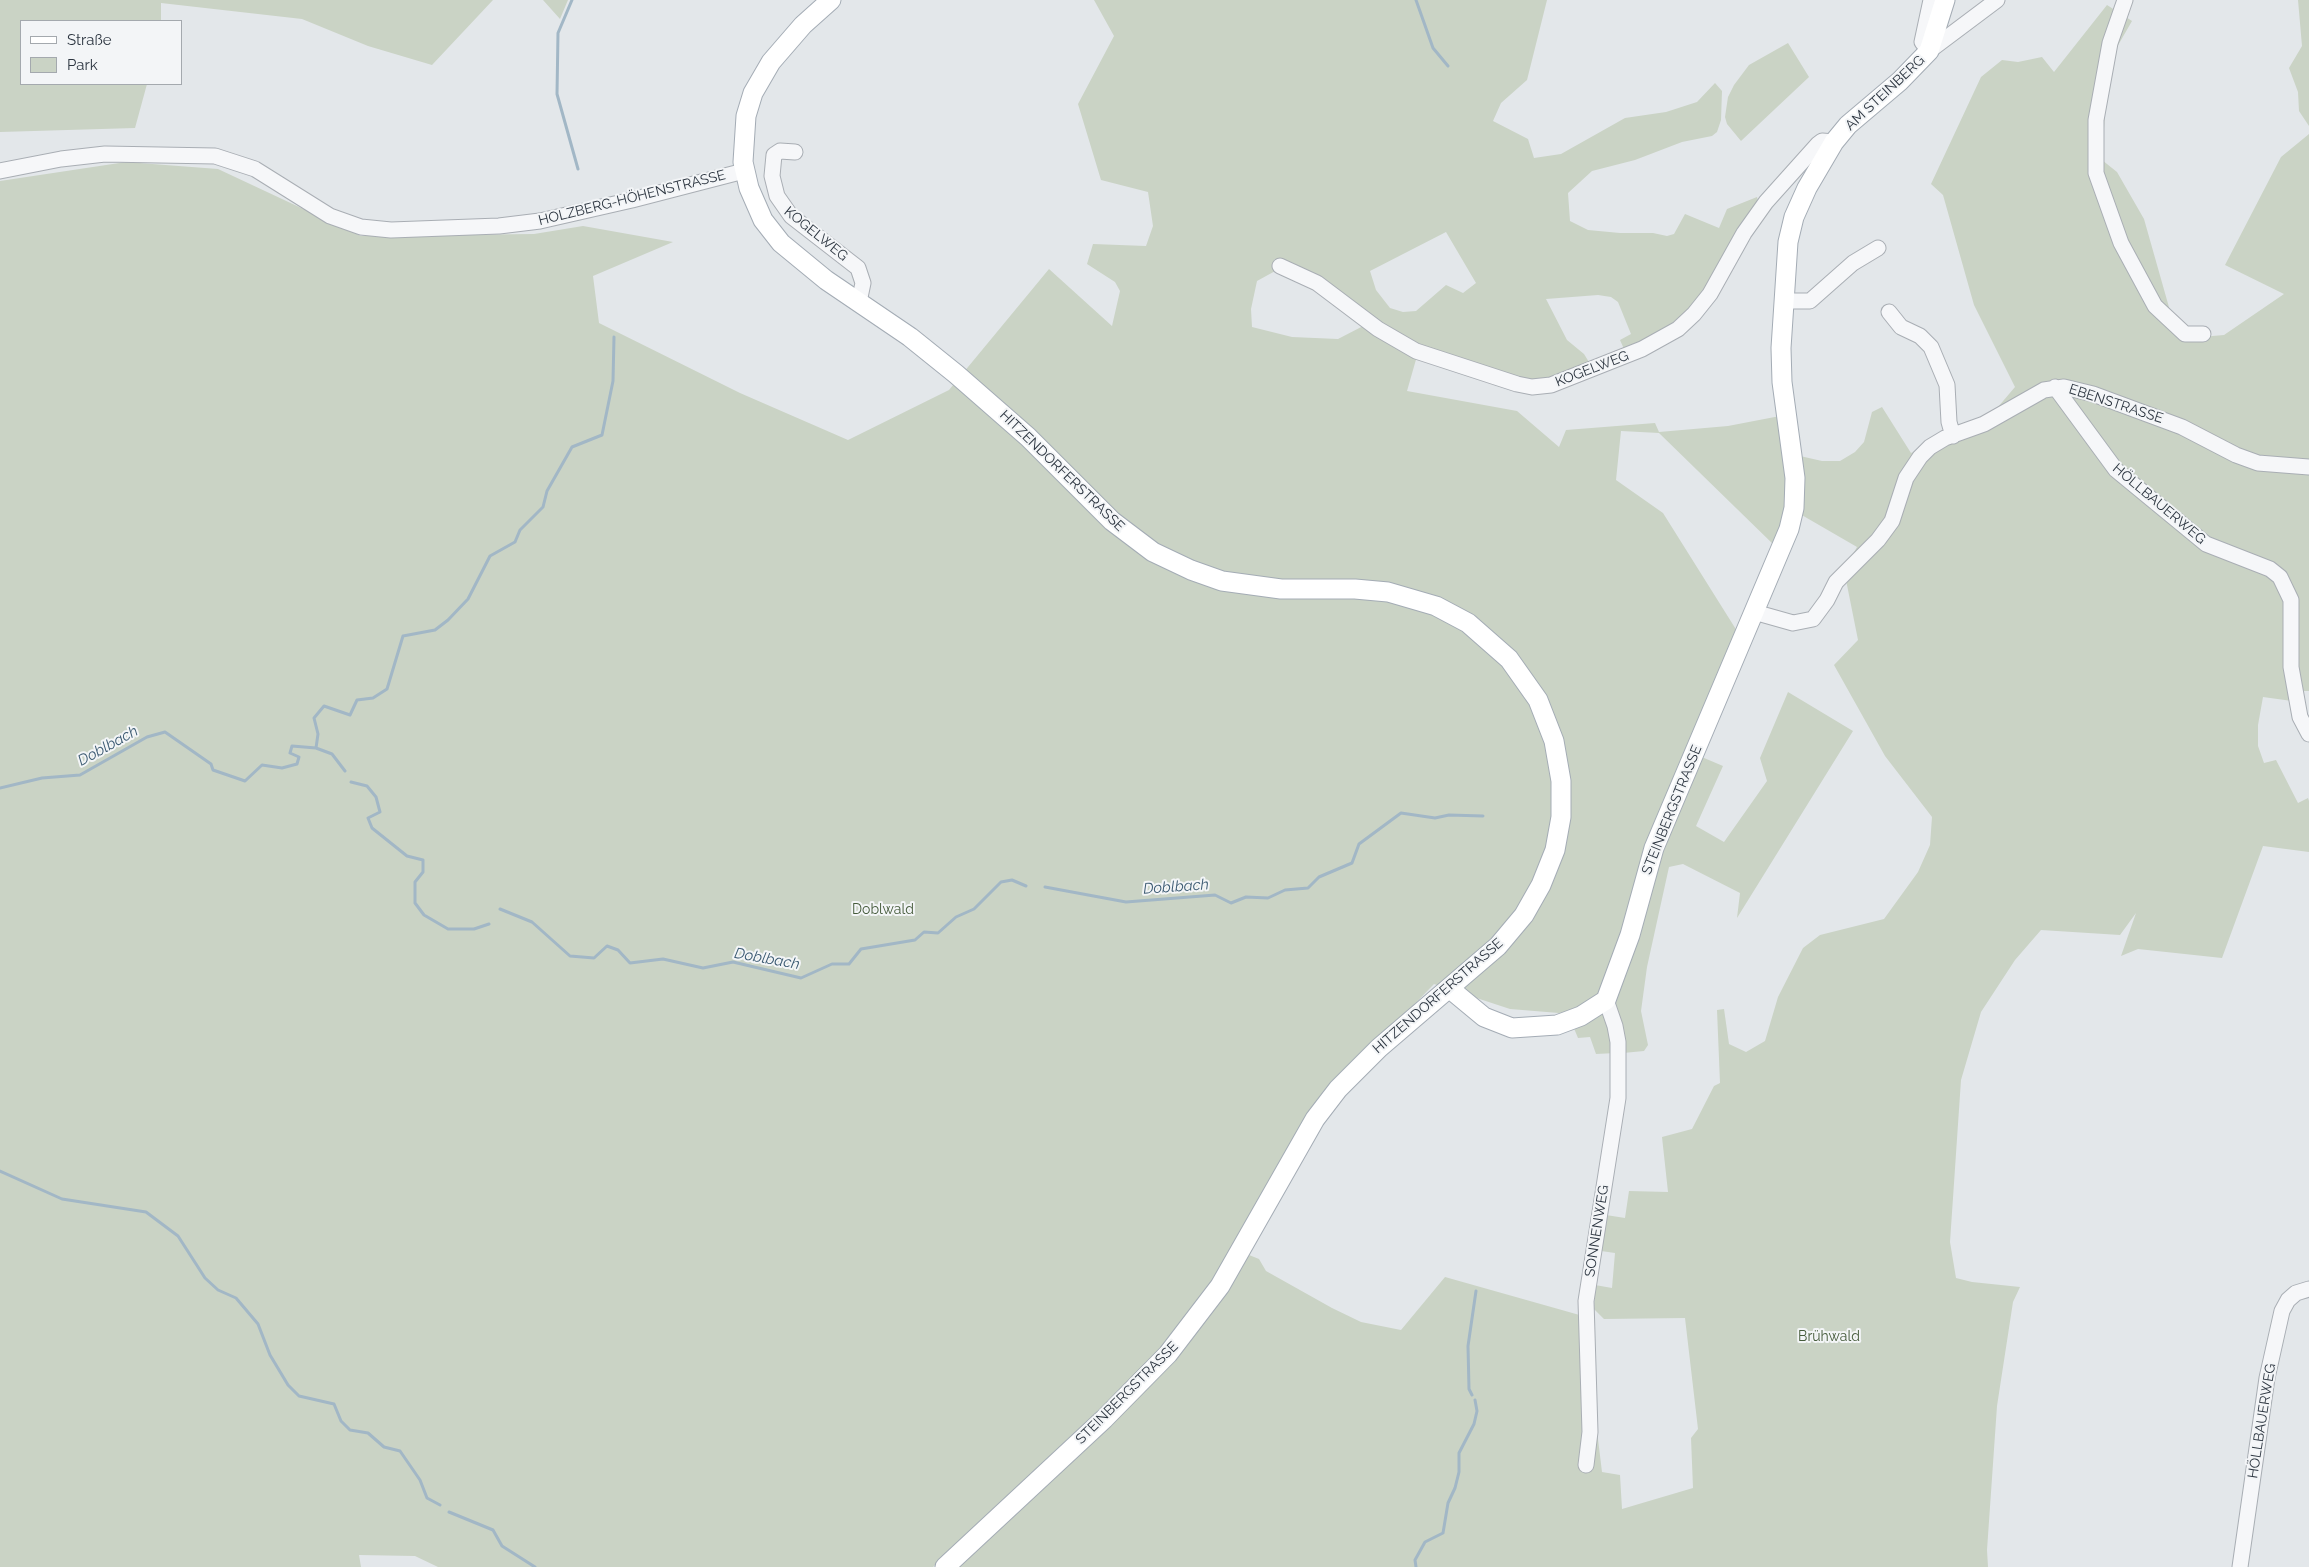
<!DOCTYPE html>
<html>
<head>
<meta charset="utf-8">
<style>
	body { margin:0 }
	#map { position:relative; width:2309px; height:1567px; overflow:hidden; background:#e3e7ea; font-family:Raleway,sans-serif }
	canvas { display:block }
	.legend { position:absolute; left:20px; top:20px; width:162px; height:65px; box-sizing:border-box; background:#f3f5f7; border:1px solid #a4a9ae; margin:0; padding:6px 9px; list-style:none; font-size:15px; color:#2d3641 }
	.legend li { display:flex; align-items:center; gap:10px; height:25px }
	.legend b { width:25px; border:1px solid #a4a9ae }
</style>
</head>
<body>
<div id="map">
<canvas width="2309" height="1567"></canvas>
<ul class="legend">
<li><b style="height:6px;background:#fff"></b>Straße</li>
<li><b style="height:14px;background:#cad3c5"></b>Park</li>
</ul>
</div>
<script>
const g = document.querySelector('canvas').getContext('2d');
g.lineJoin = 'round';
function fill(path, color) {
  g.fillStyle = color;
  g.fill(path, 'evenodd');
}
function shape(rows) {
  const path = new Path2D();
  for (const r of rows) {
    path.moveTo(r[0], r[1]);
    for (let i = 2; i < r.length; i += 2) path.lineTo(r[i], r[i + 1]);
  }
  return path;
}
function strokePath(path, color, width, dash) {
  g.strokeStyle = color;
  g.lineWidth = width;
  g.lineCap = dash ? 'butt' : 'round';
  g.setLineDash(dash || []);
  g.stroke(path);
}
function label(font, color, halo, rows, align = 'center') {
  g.font = font + ' Raleway,sans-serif';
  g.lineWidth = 4;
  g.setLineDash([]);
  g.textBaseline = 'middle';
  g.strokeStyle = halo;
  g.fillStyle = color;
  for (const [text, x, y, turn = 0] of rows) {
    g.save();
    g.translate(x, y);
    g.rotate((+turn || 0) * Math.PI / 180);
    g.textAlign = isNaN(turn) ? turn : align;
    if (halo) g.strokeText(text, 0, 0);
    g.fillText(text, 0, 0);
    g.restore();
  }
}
const green = shape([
	[0,0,493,0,432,65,368,46,302,19,161,3,161,21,21,21,21,84,147,84,135,128,0,132],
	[543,0,568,0,560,19],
	[1094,0,1547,0,1527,80,1501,103,1493,121,1528,139,1534,158,1561,154,1625,118,1666,112,1697,102,1715,83,1722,91,1721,120,1717,132,1712,136,1682,142,1635,160,1592,171,1568,193,1570,221,1588,230,1620,233,1653,233,1667,236,1674,234,1685,214,1719,228,1727,209,1757,197,1758,201,1708,292,1677,326,1624,349,1620,340,1631,334,1618,302,1611,297,1598,295,1546,299,1567,340,1584,354,1592,367,1541,384,1431,354,1274,259,1277,270,1257,281,1251,309,1252,327,1292,337,1338,339,1367,324,1417,356,1407,391,1517,411,1559,447,1566,430,1655,423,1659,432,1728,426,1780,416,1791,496,1775,546,1659,433,1621,431,1616,480,1663,513,1737,631,1603,996,1580,1010,1559,1013,1510,1009,1434,984,1329,1093,1197,1311,1136,1378,933,1567,438,1567,415,1556,359,1555,361,1567,0,1567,0,181,126,162,218,169,361,236,534,234,583,226,673,242,593,276,599,323,740,393,848,440,949,390,1049,269,1112,326,1120,291,1115,282,1087,264,1093,244,1146,246,1153,226,1148,192,1101,180,1078,104,1114,36],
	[1446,232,1476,283,1463,293,1446,285,1416,311,1403,312,1390,308,1376,290,1370,271],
	[2298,0,2309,0,2309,126,2299,111,2298,92,2289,68,2302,46],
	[2107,5,2132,21,2113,54,2107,82,2102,160,2117,172,2144,219,2178,339,2224,335,2284,294,2225,265,2281,157,2309,134,2309,691,2301,691,2296,667,2298,610,2268,572,2288,601,2292,701,2263,697,2258,725,2258,746,2264,763,2276,760,2298,803,2308,798,2309,801,2309,852,2263,846,2222,958,2138,949,2121,956,2136,913,2120,935,2041,930,2015,960,1981,1012,1961,1080,1950,1242,1956,1278,1972,1282,2020,1287,2013,1302,1997,1406,1987,1550,1988,1567,956,1567,1138,1397,1195,1335,1249,1255,1259,1259,1266,1271,1332,1308,1361,1322,1401,1330,1445,1277,1583,1316,1602,1472,1620,1475,1622,1509,1693,1488,1691,1438,1698,1429,1685,1318,1604,1319,1594,1309,1595,1285,1612,1288,1615,1253,1601,1251,1606,1215,1625,1218,1629,1191,1668,1192,1662,1137,1692,1129,1714,1086,1720,1083,1717,1010,1724,1009,1729,1044,1746,1052,1765,1041,1778,997,1803,948,1820,935,1884,919,1918,872,1930,845,1932,817,1885,756,1834,665,1858,640,1844,570,1857,547,1800,514,1800,456,1822,461,1840,461,1855,452,1864,442,1872,412,1882,407,1911,453,1992,414,2015,387,1974,305,1943,195,1931,184,1981,77,2002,60,2018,62,2042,57,2054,72],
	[1788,43,1809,77,1741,141,1727,124,1725,117,1728,97,1734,85,1749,65],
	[1788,692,1853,731,1737,918,1740,893,1683,864,1669,867,1647,967,1641,1011,1648,1045,1644,1051,1623,1053,1613,996,1650,876,1697,755,1723,766,1696,826,1724,842,1767,781,1760,758],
	[1603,1012,1616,1053,1596,1054,1590,1037,1578,1038,1573,1026]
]);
const stream = shape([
	[572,0,558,33,557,94,578,169],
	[1416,0,1433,48,1448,66],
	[316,748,318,734,314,718,324,706,350,715,357,700,373,698,387,689,403,636,435,630,448,620,468,599,490,556,515,542,520,530,543,507,547,491,572,447,602,435,613,381,614,337],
	[351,782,367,786,376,797,380,812,368,818,372,828,407,856,423,860,423,872,415,882,415,903,424,915,448,929,474,929,489,924],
	[0,788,42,778,80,775,147,737,165,732,211,764,213,770,245,781,262,765,282,768,297,764,299,757,290,753,292,746,316,748,332,754,345,771],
	[1045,887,1126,902,1215,895,1231,903,1246,897,1268,898,1285,890,1308,888,1319,877,1352,863,1359,844,1401,813,1435,818,1449,815,1483,816],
	[500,909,532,922,570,956,594,958,607,946,618,950,630,963,663,959,703,968,733,962,801,978,832,964,849,964,861,949,915,940,924,932,938,933,956,917,974,909,1001,882,1012,880,1026,886],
	[0,1171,62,1199,146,1212,178,1236,205,1278,218,1290,236,1298,258,1324,270,1355,288,1385,299,1396,334,1404,341,1421,350,1430,368,1433,384,1447,400,1451,420,1480,427,1498,440,1505],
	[1472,1395,1469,1389,1468,1346,1476,1291],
	[449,1512,493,1530,502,1546,535,1567],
	[1416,1567,1415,1560,1425,1542,1443,1533,1448,1503,1455,1488,1459,1472,1459,1453,1474,1424,1477,1411,1475,1400]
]);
const minor = shape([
	[1931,0,1922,42,1929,51,1997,0],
	[2125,0,2110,43,2096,120,2096,173,2121,243,2155,306,2185,334,2203,334],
	[795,152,780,151,774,155,772,176,777,196,791,216,858,268,863,283,859,302],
	[0,171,61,159,105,154,215,156,255,169,330,216,361,227,391,230,499,226,540,221,632,200,744,171],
	[1280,266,1317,283,1378,329,1416,351,1517,384,1532,387,1551,385,1642,349,1678,329,1694,314,1710,294,1744,233,1766,202,1818,144,1822,141,1834,142],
	[1784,301,1810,301,1853,263,1878,248],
	[1889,312,1901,327,1920,336,1931,347,1947,385,1949,422,1953,436],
	[2055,387,2116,470,2206,544,2270,569,2280,577,2291,600,2291,667,2300,717,2309,734],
	[1754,612,1793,623,1813,619,1827,600,1836,582,1878,540,1892,521,1906,478,1920,457,1930,447,1945,438,1984,424,2044,390,2064,387,2093,394,2182,427,2236,455,2258,463,2309,467],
	[1586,1465,1590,1432,1586,1301,1618,1098,1618,1042,1615,1026,1606,1000],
	[2240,1567,2267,1378,2282,1311,2288,1300,2296,1293,2309,1289]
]);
const major = shape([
	[831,0,803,25,771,62,753,93,746,116,743,162,749,188,763,220,781,243,826,280,910,337,956,374,1028,437,1112,521,1153,552,1191,570,1222,581,1281,589,1355,589,1388,592,1436,606,1468,623,1509,659,1538,700,1554,741,1561,781,1561,817,1555,850,1541,885,1524,915,1498,946,1379,1048,1338,1089,1315,1119,1220,1286,1168,1354,1104,1419,945,1567],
	[1449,988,1484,1017,1512,1028,1557,1025,1581,1016,1606,1000,1630,935,1654,848,1789,529,1794,508,1795,478,1782,382,1781,348,1788,242,1794,217,1807,188,1834,142,1848,125,1900,81,1929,51,1945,0]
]);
const streetNames = [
	["AM STEINBERG",1885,93,-43],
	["HOLZBERG-HÖHENSTRASSE",632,198,-14],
	["KOGELWEG",816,234,39],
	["KOGELWEG",1592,369,-21],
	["EBENSTRASSE",2116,404,18],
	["HITZENDORFERSTRASSE",1062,471,44],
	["HÖLLBAUERWEG",2159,504,40],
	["STEINBERGSTRASSE",1672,810,-68],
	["HITZENDORFERSTRASSE",1438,996,-41],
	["SONNENWEG",1597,1231,-81],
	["STEINBERGSTRASSE",1127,1393,-45],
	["HÖLLBAUERWEG",2262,1421,-81]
];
const parkNames = [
	["Doblwald",883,910],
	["Brühwald",1829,1337]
];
const waterNames = [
	["Doblbach",108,746,-29],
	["Doblbach",1176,887,-4],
	["Doblbach",767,959,10]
];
fill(green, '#cad3c5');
strokePath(stream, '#a2b7c6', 3);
strokePath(minor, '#a9aeb4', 17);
strokePath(major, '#a4acb5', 21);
strokePath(minor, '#f6f7f9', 15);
strokePath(major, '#fff', 19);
label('14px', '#2d3641', '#f3f5f7', streetNames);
label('14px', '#455b3b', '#f3f5f7', parkNames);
label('italic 15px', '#3a5971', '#f3f5f7', waterNames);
</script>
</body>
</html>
